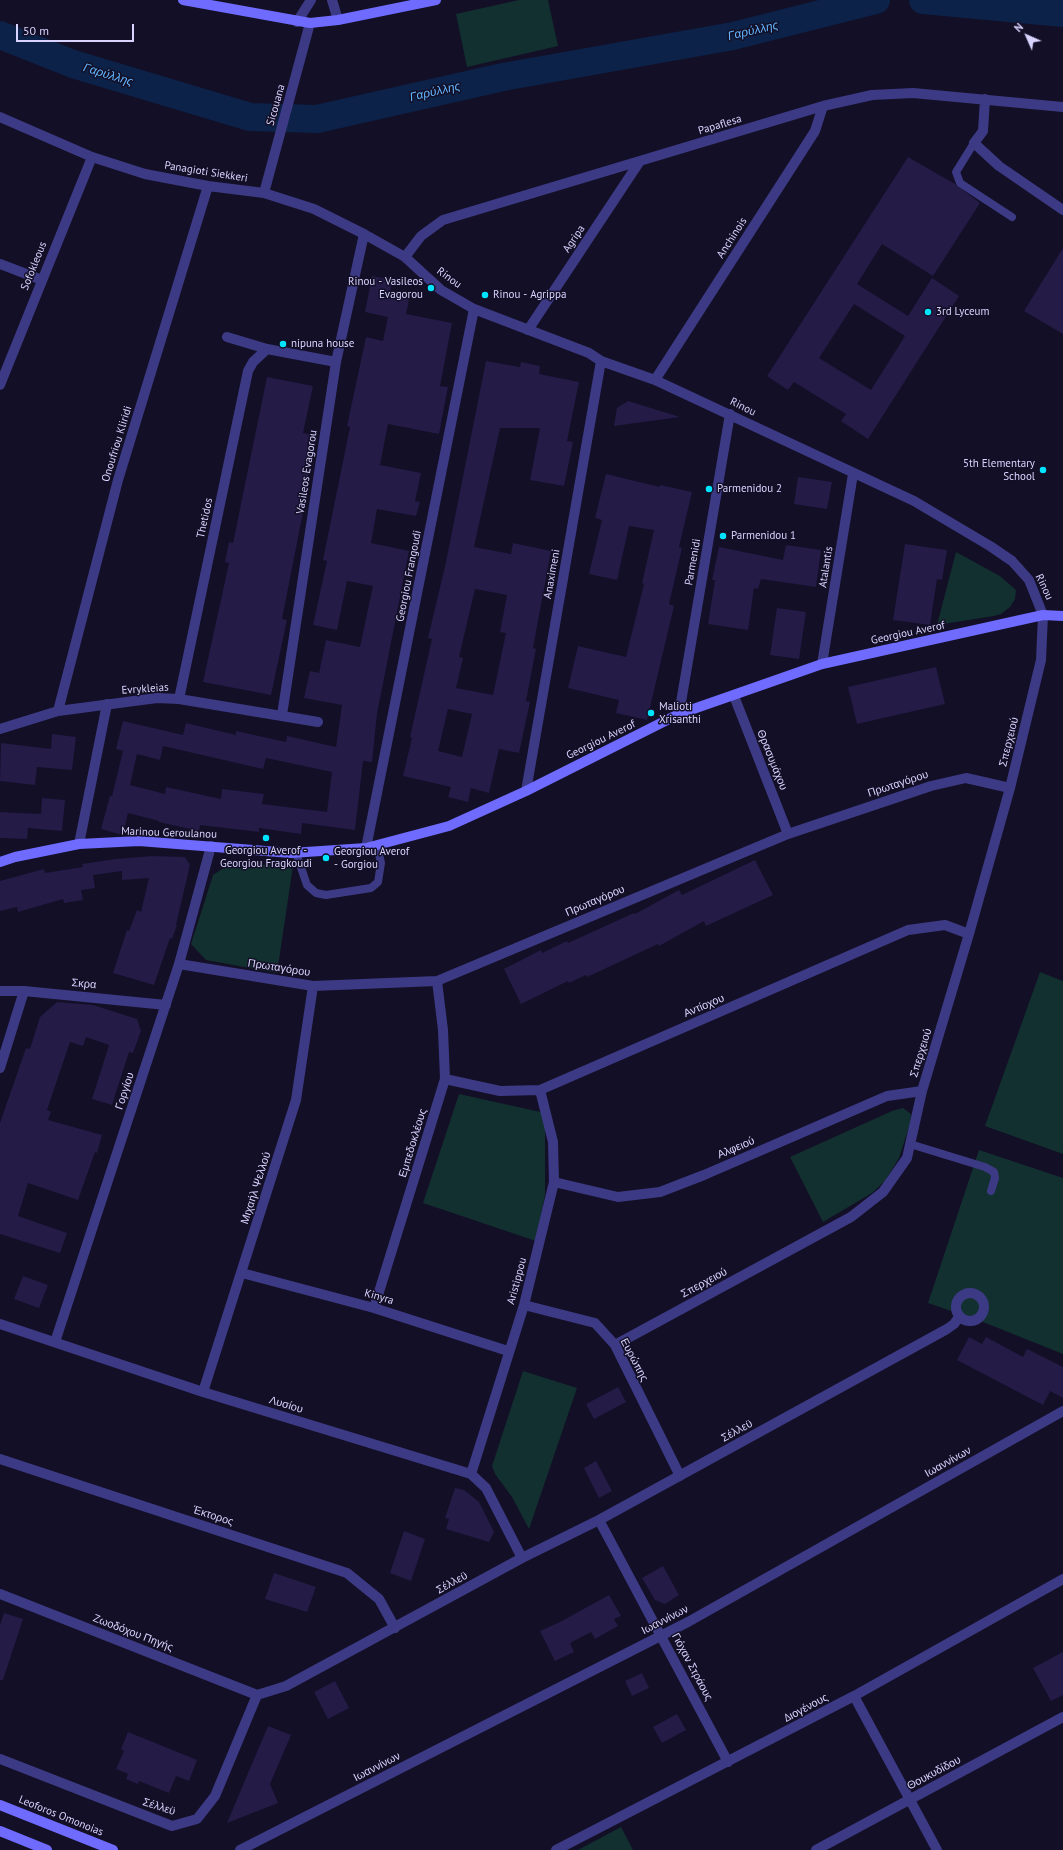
<!DOCTYPE html>
<html>
<head>
<meta charset="utf-8">
<style>
	body { margin:0 }
	#map { position:relative; width:1063px; height:1850px; overflow:hidden; background:#130f26; font-family:"PT Sans",sans-serif }
	canvas { display:block }
	.north { position:absolute; left:1007px; top:16px; width:40px; height:40px; -webkit-text-stroke:3px #130f26; paint-order:stroke; rotate:315deg; font-size:11px; font-weight:700; line-height:16px; text-align:center; color:#d9d4ff }
	.north::after { content:''; display:block; margin:auto; width:14px; height:18px; background:#d9d4ff; clip-path:polygon(50% 0,100% 100%,50% 72%,0 100%) }
	.scale { position:absolute; left:16px; top:24px; width:118px; height:18px; box-sizing:border-box; border:2px solid #d9d4ff; border-top:0; padding-left:5px; font-size:12px; line-height:14px; white-space:nowrap; color:#d9d4ff; -webkit-text-stroke:3px #130f26; paint-order:stroke }
</style>
</head>
<body>
<div id="map">
<canvas width="1063" height="1850"></canvas>
<div class="north">N</div>
<div class="scale">50 m</div>
</div>
<script>
const g = document.querySelector('canvas').getContext('2d');
g.lineJoin = 'round';
function fill(path, color) {
  g.fillStyle = color;
  g.fill(path, 'evenodd');
}
function shape(rows) {
  const path = new Path2D();
  for (const r of rows) {
    if (r.length === 3) {
      path.moveTo(r[0] + r[2], r[1]);
      path.arc(r[0], r[1], r[2], 0, 2 * Math.PI);
      continue;
    }
    path.moveTo(r[0], r[1]);
    for (let i = 2; i < r.length; i += 2) path.lineTo(r[i], r[i + 1]);
  }
  return path;
}
function strokePath(path, color, width, dash) {
  g.strokeStyle = color;
  g.lineWidth = width;
  g.lineCap = dash ? 'butt' : 'round';
  g.setLineDash(dash || []);
  g.stroke(path);
}
function label(font, color, halo, rows, align = 'center') {
  g.font = font + ' "PT Sans",sans-serif';
  g.lineWidth = 3;
  g.setLineDash([]);
  g.textBaseline = 'middle';
  g.strokeStyle = halo;
  g.fillStyle = color;
  for (const [text, x, y, turn = 0] of rows) {
    g.save();
    g.translate(x, y);
    g.rotate((+turn || 0) * Math.PI / 180);
    g.textAlign = isNaN(turn) ? turn : align;
    if (halo) g.strokeText(text, 0, 0);
    g.fillText(text, 0, 0);
    g.restore();
  }
}
const green = shape([
	[519,0,548,0,558,46,467,67,456,14],
	[956,552,1000,576,1016,590,1015,599,1010,607,1001,614,994,616,937,625],
	[231,863,293,866,277,973,206,960,191,944,213,875],
	[1040,972,1063,981,1063,1154,985,1126],
	[459,1094,545,1113,545,1195,536,1241,423,1203],
	[903,1108,911,1114,910,1124,899,1158,885,1181,872,1193,823,1222,790,1157,892,1111],
	[979,1150,1063,1178,1063,1354,983,1322,928,1303],
	[523,1371,577,1388,529,1529,512,1497,495,1474,492,1466],
	[621,1827,633,1850,578,1850]
]);
const river = shape([
	[923,0,1063,13],
	[0,35,73,64,250,117,317,119,503,77,733,36,876,0]
]);
const building = shape([
	[908,157,955,184,980,203,933,276,882,244,857,284,908,316,932,278,959,296,868,439,841,421,846,414,794,382,788,390,767,376],
	[854,304,905,336,871,390,819,358],
	[1063,248,1063,334,1024,311],
	[372,276,392,280,390,292,410,295,406,314,452,323,440,386,448,387,439,434,388,424,380,465,421,473,415,501,420,502,416,516,377,509,371,543,409,551,377,714,372,762,363,761,355,830,302,823,301,834,259,828,259,832,200,825,199,831,159,822,159,821,128,813,123,835,101,829,110,796,112,796,123,751,116,749,123,721,183,735,186,723,236,735,236,731,286,742,287,736,336,747,342,705,304,698,310,671,319,673,326,640,360,647,373,586,347,581,337,630,313,625,327,561,323,560,350,427,347,426,366,337,383,341,388,317,365,312],
	[163,746,263,769,266,758,332,772,327,812,262,804,264,794,222,789,221,799,166,787,165,794,130,785,137,754,160,760],
	[486,361,520,367,521,362,540,366,539,374,579,382,567,441,573,442,564,486,530,480,540,428,500,428,474,547,511,554,513,543,551,551,533,648,536,649,526,701,530,702,519,753,499,749,489,793,471,788,468,802,448,797,451,787,403,776,412,738,410,737,432,639,428,638,446,562],
	[475,589,507,595,500,632,506,633,493,695,456,688,463,658,459,657],
	[448,709,472,714,462,757,438,751],
	[267,377,313,386,303,433,317,436,304,497,306,497,282,619,287,620,271,695,203,682,229,563,225,562,229,542,233,543],
	[628,401,680,417,614,426,617,408],
	[606,474,660,487,660,485,692,492,679,547,682,548,669,604,674,606,647,720,616,713,619,700,568,688,578,646,626,657,644,584,642,583,654,530,629,526,617,580,589,574,602,520,595,518],
	[798,477,832,482,827,509,794,504],
	[905,544,947,550,942,580,937,579,930,625,893,620],
	[786,545,821,550,816,587,761,579,758,589,754,588,748,630,708,624,715,580,712,580,719,547,783,560],
	[777,608,806,612,799,659,770,655],
	[936,667,945,704,857,724,848,687],
	[52,734,76,737,72,770,37,767,35,785,0,781,1,743,51,749],
	[42,798,65,800,62,831,28,828,27,839,0,838,0,812,41,814],
	[152,856,185,857,190,865,176,925,177,925,172,939,170,938,154,985,113,973,127,930,129,931,137,910,141,912,149,878,122,880,122,871,93,875,95,888,81,890,83,900,64,903,63,899,18,912,17,907,0,911,0,881,44,869,45,873,83,867,82,864,116,859],
	[755,860,773,895,706,926,704,921,659,946,658,944,587,977,586,975,569,983,568,981,521,1004,504,969,541,950,542,953,567,941,568,943,634,913,635,914,679,890,682,895],
	[57,1002,93,1005,137,1019,141,1031,133,1053,129,1052,112,1105,92,1099,109,1045,86,1037,83,1046,70,1042,47,1110,51,1112,48,1120,102,1135,97,1153,95,1152,78,1200,28,1183,18,1216,67,1233,60,1253,0,1234,0,1123,26,1048,30,1049,40,1017],
	[23,1276,48,1285,39,1308,14,1299],
	[969,1337,982,1344,986,1337,1023,1357,1027,1349,1063,1367,1063,1398,1050,1391,1043,1405,957,1360],
	[618,1387,626,1402,594,1419,586,1404],
	[596,1461,612,1491,599,1498,584,1468],
	[455,1488,464,1490,479,1502,494,1532,489,1542,446,1529,449,1519,445,1518],
	[404,1531,425,1539,411,1581,390,1573],
	[663,1566,679,1595,665,1604,655,1600,642,1578],
	[274,1573,316,1587,307,1612,265,1599],
	[609,1595,621,1616,614,1619,618,1626,595,1639,591,1632,570,1643,574,1652,555,1661,540,1631,560,1622],
	[4,1613,23,1619,3,1680,0,1680,0,1625],
	[1063,1652,1063,1695,1051,1701,1033,1668],
	[642,1673,649,1688,632,1696,625,1681],
	[335,1681,349,1708,328,1719,314,1692],
	[677,1714,686,1730,662,1743,653,1727],
	[268,1726,291,1735,270,1784,278,1803,227,1823],
	[128,1732,197,1760,189,1781,176,1776,169,1793,139,1781,138,1784,126,1779,128,1774,116,1769,124,1751,121,1749]
]);
const lane = shape([
	[974,143,956,172,960,183,1012,217],
	[296,853,307,885,316,893,326,895,371,888,378,882,381,863,377,845],
	[910,1144,985,1167,994,1172,995,1178,991,1191]
]);
const street = shape([
	[332,0,338,20],
	[297,22,311,0],
	[985,99,983,131,974,143,999,166,1063,210],
	[0,117,92,157,145,174,208,186,264,193,314,209,364,234,405,257,441,290,474,309,589,353,601,361,655,380,914,501,990,546,1012,561,1029,580,1043,615,1041,660,1010,788,969,934,922,1091,907,1158,883,1192,851,1217,615,1345],
	[264,193,310,23],
	[405,257,421,236,443,220,823,106,872,95,913,93,1063,107],
	[0,264,42,280],
	[528,330,640,161],
	[227,337,267,349,336,362],
	[655,380,815,131,823,106],
	[0,385,92,157],
	[822,664,853,474],
	[734,696,788,834],
	[179,699,248,371,253,362,267,349],
	[58,711,118,480,208,186],
	[679,714,730,414],
	[282,715,336,362,364,234],
	[0,729,58,711,157,698,179,699,318,722],
	[526,791,601,361],
	[79,844,107,704],
	[366,848,474,309],
	[179,964,313,986,437,981,788,834,931,786,966,778,1010,788],
	[0,991,24,991,166,1005],
	[0,1068,24,991],
	[445,1079,500,1091,540,1090,908,930,945,925,969,934],
	[554,1182,618,1197,660,1192,704,1175,887,1096,922,1091],
	[242,1273,374,1308,508,1351],
	[970,1307,14],
	[524,1305,595,1323,615,1345,680,1476],
	[374,1308,445,1079,443,1030,437,981],
	[0,1324,203,1392,471,1474,486,1488,522,1558],
	[55,1342,179,964,211,846],
	[203,1392,296,1100,313,986],
	[0,1459,347,1573,379,1599,395,1628],
	[471,1474,524,1305,554,1182,553,1142,540,1090],
	[599,1520,728,1762],
	[0,1594,257,1695],
	[854,1696,937,1850],
	[0,1759,172,1826,197,1819,215,1796,257,1695,286,1686,522,1558,599,1520,947,1329,954,1324,959,1317],
	[240,1850,688,1622,1063,1411],
	[556,1850,854,1696,1063,1579],
	[816,1850,1063,1717]
]);
const secondary = shape([
	[183,0,310,23,338,20,436,0],
	[0,862,15,857,79,844,139,841,291,853,366,848,449,826,526,791,679,714,822,664,1043,615,1063,616],
	[0,1805,113,1850],
	[0,1831,47,1850]
]);
const markers = [
	[431,288,4,"#00e5ff"],
	[485,295,4,"#00e5ff"],
	[928,312,4,"#00e5ff"],
	[283,344,4,"#00e5ff"],
	[1043,470,4,"#00e5ff"],
	[709,489,4,"#00e5ff"],
	[723,536,4,"#00e5ff"],
	[651,713,4,"#00e5ff"],
	[266,838,4,"#00e5ff"],
	[326,858,4,"#00e5ff"]
];
const streetNames = [
	["Sicouana",276,105,-74],
	["Papaflesa",720,125,-17],
	["Panagioti Siekkeri",206,172,9],
	["Anchinois",732,238,-57],
	["Agripa",574,239,-56],
	["Sofokleous",34,266,-68],
	["Rinou",449,278,36],
	["Rinou",743,407,26],
	["Onoufriou Kliridi",117,444,-73],
	["Vasileos Evagorou",307,472,-81],
	["Thetidos",205,518,-78],
	["Parmenidi",693,562,-80],
	["Atalantis",826,567,-81],
	["Anaximeni",552,574,-80],
	["Georgiou Frangoudi",409,576,-79],
	["Rinou",1044,587,65],
	["Georgiou Averof",908,633,-12],
	["Evrykleias",145,689,-4],
	["Georgiou Averof",601,740,-26],
	["Σπερχειού",1009,742,-76],
	["Θρασυμάχου",772,760,68],
	["Πρωταγόρου",898,784,-18],
	["Marinou Geroulanou",169,833,2],
	["Πρωταγόρου",595,901,-23],
	["Πρωταγόρου",279,968,9],
	["Σκρα",84,984,5],
	["Αντίοχου",704,1006,-23],
	["Σπερχειού",921,1053,-73],
	["Γοργίου",125,1091,-72],
	["Εμπεδοκλέους",413,1143,-73],
	["Αλφειού",736,1148,-23],
	["Μιχαήλ Ψελλού",256,1188,-72],
	["Aristippou",517,1281,-75],
	["Σπερχειού",704,1283,-28],
	["Kinyra",379,1297,16],
	["Ευρώπης",634,1360,62],
	["Λυσίου",286,1405,17],
	["Σέλλεϋ",737,1431,-29],
	["Ιωαννίνων",948,1462,-29],
	["Έκτορος",213,1516,18],
	["Σέλλεϋ",452,1583,-29],
	["Ιωαννίνων",665,1620,-27],
	["Ζωοδόχου Πηγής",133,1633,21],
	["Γιόχαν Στράους",692,1667,62],
	["Διογένους",806,1708,-28],
	["Ιωαννίνων",377,1767,-27],
	["Θουκυδίδου",934,1773,-28],
	["Σέλλεϋ",159,1807,18],
	["Leoforos Omonoias",61,1816,22]
];
const poiNames = [
	["Rinou - Vasileos",423,282,"right"],
	["Evagorou",423,295,"right"],
	["Rinou - Agrippa",493,295],
	["3rd Lyceum",936,312],
	["nipuna house",291,344],
	["5th Elementary",1035,464,"right"],
	["School",1035,477,"right"],
	["Parmenidou 2",717,489],
	["Parmenidou 1",731,536],
	["Malioti",659,707],
	["Xrisanthi",659,720],
	["Georgiou Averof -",266,851,"center"],
	["Georgiou Fragkoudi",266,864,"center"],
	["Georgiou Averof",334,852],
	["- Gorgiou",334,865]
];
const waterNames = [
	["Γαρύλλης",753,31,-13],
	["Γαρύλλης",108,75,17],
	["Γαρύλλης",435,92,-13]
];
fill(green, '#12302f');
strokePath(river, '#0c2248', 28);
fill(building, '#241b47');
strokePath(lane, '#3d3a85', 8);
strokePath(street, '#3d3a85', 10);
strokePath(secondary, '#6f6bff', 10);
for (const [x, y, r, color] of markers) {
  const dot = new Path2D();
  dot.arc(x, y, r, 0, 2 * Math.PI);
  g.fillStyle = color;
  g.fill(dot);
  strokePath(dot, '#130f26', 1.5);
}
label('11px', '#d9d4ff', '#130f26', streetNames);
label('11px', '#d9d4ff', '#130f26', poiNames, 'left');
label('italic 12px', '#62b6ff', '#130f26', waterNames);
</script>
</body>
</html>
